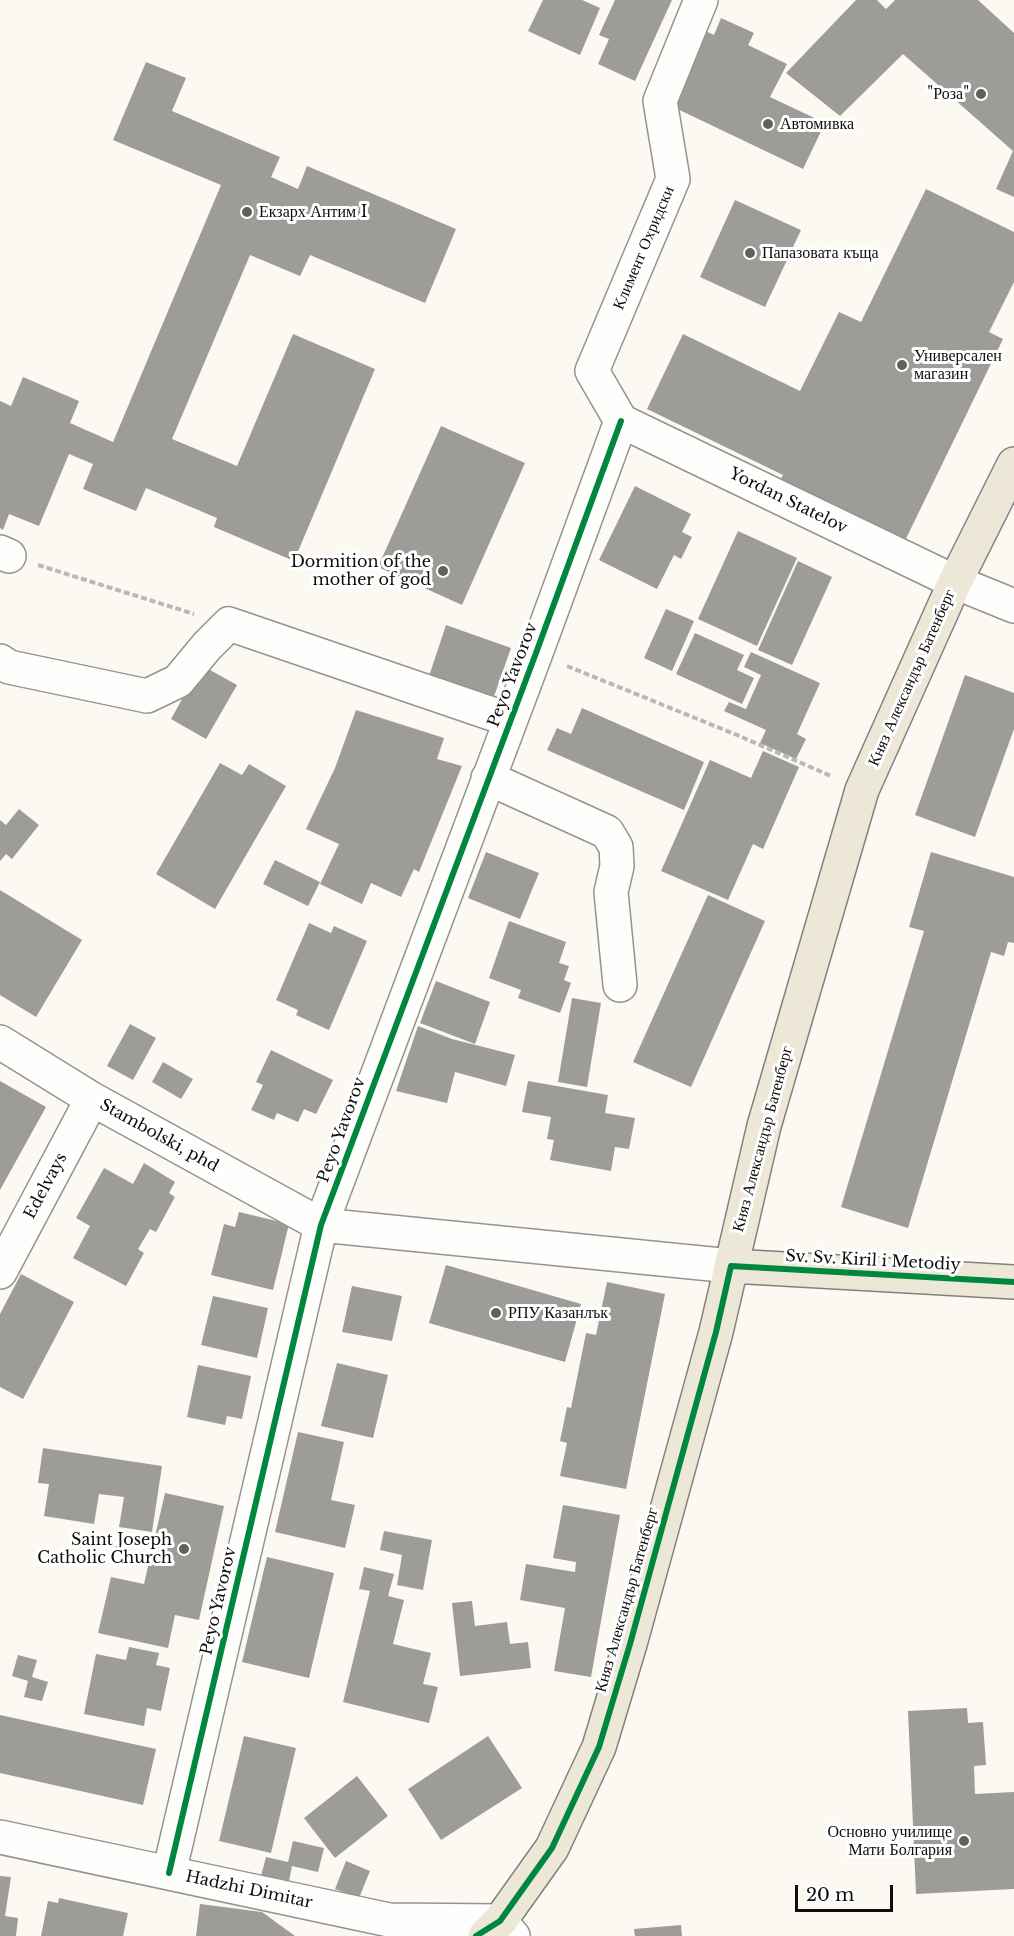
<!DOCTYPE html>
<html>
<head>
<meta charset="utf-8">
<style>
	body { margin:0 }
	#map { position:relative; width:1014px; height:1936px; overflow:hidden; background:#fbf9f2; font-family:"Libre Baskerville",serif }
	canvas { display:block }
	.scale { position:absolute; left:795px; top:1885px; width:98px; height:27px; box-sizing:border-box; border:3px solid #0d0d0d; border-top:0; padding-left:8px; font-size:18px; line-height:21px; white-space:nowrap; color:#0d0d0d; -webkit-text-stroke:4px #fff; paint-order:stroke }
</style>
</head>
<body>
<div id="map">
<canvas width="1014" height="1936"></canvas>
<div class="scale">20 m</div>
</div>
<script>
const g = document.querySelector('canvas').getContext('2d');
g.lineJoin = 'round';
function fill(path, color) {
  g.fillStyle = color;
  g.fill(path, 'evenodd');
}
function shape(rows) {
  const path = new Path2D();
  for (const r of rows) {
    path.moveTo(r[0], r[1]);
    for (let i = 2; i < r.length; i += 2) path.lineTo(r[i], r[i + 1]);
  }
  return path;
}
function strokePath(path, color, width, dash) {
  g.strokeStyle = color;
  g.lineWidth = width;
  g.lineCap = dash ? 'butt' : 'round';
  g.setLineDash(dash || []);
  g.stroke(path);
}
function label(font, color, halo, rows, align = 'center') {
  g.font = font + ' "Libre Baskerville",serif';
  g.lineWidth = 6;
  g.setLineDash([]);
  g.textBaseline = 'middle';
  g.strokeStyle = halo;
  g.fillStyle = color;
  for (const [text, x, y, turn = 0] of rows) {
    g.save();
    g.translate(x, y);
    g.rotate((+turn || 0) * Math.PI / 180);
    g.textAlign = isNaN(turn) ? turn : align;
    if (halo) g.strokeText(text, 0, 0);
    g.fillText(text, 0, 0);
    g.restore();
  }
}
const building = shape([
	[543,0,582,0,600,8,580,55,528,31],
	[615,0,672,0,635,81,598,64,609,39,599,35],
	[856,0,877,0,886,9,895,0,978,0,1014,33,1014,197,996,189,1013,151,903,54,840,116,786,73],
	[721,18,754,33,748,45,787,64,770,97,825,123,803,169,667,104,703,30,714,35],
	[146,62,186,78,172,111,280,157,271,177,298,189,307,166,456,229,425,303,310,255,300,276,250,255,172,439,237,466,293,334,375,369,294,561,214,527,217,518,146,488,136,511,83,489,93,464,69,454,39,526,9,514,3,530,0,528,0,401,11,406,23,377,79,401,70,423,113,442,221,185,113,140],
	[926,189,1014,232,1014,282,989,332,1003,339,900,551,775,490,783,475,647,409,683,334,800,391,839,312,861,322],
	[735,200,801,230,765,307,700,277],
	[441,426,525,463,462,605,378,567],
	[635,486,691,514,682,532,692,537,681,559,674,555,657,589,599,560],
	[738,531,797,558,757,646,698,619],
	[798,561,832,577,792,665,758,650],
	[666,609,694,621,672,671,644,658],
	[446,625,511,648,491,705,427,682],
	[695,633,744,655,737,670,754,678,742,704,676,674],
	[751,652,820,683,797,734,806,739,796,759,760,743,766,730,724,711,729,702,746,709,761,675,744,667],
	[201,665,237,685,206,739,171,719],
	[965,675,1014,693,1014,729,975,837,915,815],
	[582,708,704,762,684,810,547,750,557,728,571,734],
	[356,710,444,738,437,759,462,766,419,872,414,869,401,897,371,883,362,904,320,884,339,844,306,829,335,768],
	[763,751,799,767,763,849,753,844,728,900,661,871,710,760,751,778],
	[220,763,242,775,249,764,286,786,215,909,156,874],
	[19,809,39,825,12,859,6,854,0,861,0,820,6,825],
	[486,852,539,873,520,919,468,898],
	[931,852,1014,877,1014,943,1008,942,1004,956,991,952,908,1228,841,1207,924,931,909,927],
	[275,860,320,882,308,906,263,884],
	[0,890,82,940,36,1017,0,995],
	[708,895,765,921,691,1087,633,1062],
	[509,921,566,942,559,963,569,966,564,980,571,983,560,1013,518,998,521,990,489,978],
	[309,923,331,933,334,926,367,941,329,1030,296,1015,298,1010,276,1000],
	[436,981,490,1002,475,1044,420,1023],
	[572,998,601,1003,587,1087,558,1082],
	[130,1024,156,1038,133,1080,107,1066],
	[418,1026,452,1039,515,1055,506,1086,455,1072,447,1103,396,1091],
	[271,1050,333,1080,316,1114,304,1109,298,1122,277,1113,274,1120,251,1110,263,1085,256,1082],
	[163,1062,193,1079,181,1099,152,1082],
	[0,1081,46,1107,0,1190],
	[528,1081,608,1095,605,1113,635,1118,629,1149,615,1147,611,1171,550,1160,554,1140,547,1139,551,1117,522,1112],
	[144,1163,175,1182,169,1193,175,1197,156,1232,150,1229,138,1249,144,1253,126,1286,73,1258,90,1226,76,1218,104,1168,133,1184],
	[239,1212,289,1224,273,1290,211,1275,224,1224,235,1227],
	[446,1265,581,1304,565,1362,429,1323],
	[21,1274,74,1302,23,1399,0,1387,0,1314],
	[607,1282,665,1294,626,1489,560,1476,567,1443,560,1441,567,1407,571,1408,586,1333,596,1335],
	[352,1286,402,1296,392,1341,342,1332],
	[213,1296,268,1308,257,1358,201,1345],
	[337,1363,388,1375,373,1438,321,1426],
	[198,1365,251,1376,242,1419,227,1416,225,1425,187,1417],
	[298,1432,344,1442,331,1500,355,1505,345,1548,275,1532],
	[43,1448,162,1466,152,1532,119,1527,124,1497,99,1494,94,1524,44,1516,49,1484,38,1483],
	[165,1493,224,1506,199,1620,175,1615,168,1648,98,1633,111,1577,144,1584],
	[563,1505,620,1515,591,1677,554,1671,565,1608,520,1600,526,1564,575,1572,576,1562,553,1558],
	[384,1531,432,1540,423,1590,397,1585,402,1555,380,1550],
	[267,1557,334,1573,309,1678,242,1662],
	[364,1567,394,1574,388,1596,404,1600,393,1644,431,1653,423,1684,438,1687,429,1723,343,1702,370,1591,359,1589],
	[472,1601,475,1626,507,1622,510,1644,528,1642,531,1668,460,1676,452,1603],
	[129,1647,159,1653,156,1665,170,1668,161,1711,147,1708,144,1726,84,1714,96,1654,126,1660],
	[18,1655,37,1660,32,1677,48,1682,42,1701,24,1697,28,1681,12,1676],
	[967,1708,968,1723,983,1722,986,1765,974,1766,975,1794,1014,1792,1014,1889,916,1894,908,1711],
	[0,1715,156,1749,143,1805,0,1773],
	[244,1736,296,1748,271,1853,219,1841],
	[488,1736,522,1788,441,1840,408,1789],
	[357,1776,388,1816,335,1858,304,1818],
	[293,1841,324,1848,318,1872,292,1866,288,1886,260,1880,266,1857,288,1862],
	[346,1861,370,1871,359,1898,335,1889],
	[0,1876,11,1877,5,1916,18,1918,16,1936,0,1936],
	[59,1898,128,1913,123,1936,41,1936,48,1901,58,1903],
	[200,1904,262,1912,295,1936,196,1936],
	[681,1925,682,1936,635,1936,634,1929]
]);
const path = shape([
	[38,565,194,614],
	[567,666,737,735,831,776]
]);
const minor = shape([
	[621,421,592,371,673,179,660,101,701,0],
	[621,421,955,582,1014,606],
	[0,552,9,556],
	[0,661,9,667,147,696,178,681,207,646,229,624,510,720],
	[488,778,607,832,616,847,617,866,611,892,620,985],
	[0,1042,92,1099,321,1225,731,1266],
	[0,1272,92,1099],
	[0,1837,389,1920,500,1921,513,1936],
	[169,1873,321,1225,536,653,621,421]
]);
const major = shape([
	[731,1266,1014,1282],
	[485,1936,500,1921,552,1848,599,1747,630,1644,716,1332,764,1126,862,790,955,582,1014,464]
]);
const cycleway = shape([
	[169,1873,321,1225,536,653,621,421],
	[476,1936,500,1921,552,1848,599,1747,630,1644,716,1332,731,1266,1014,1282]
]);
const markers = [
	[981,94,6,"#60605d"],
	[768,124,6,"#60605d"],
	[247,212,6,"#60605d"],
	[750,253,6,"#60605d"],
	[902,365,6,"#60605d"],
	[443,571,6,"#60605d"],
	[496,1313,6,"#60605d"],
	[184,1549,6,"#60605d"],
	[964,1841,6,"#60605d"]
];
const poiNames = [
	["\"Роза\"",969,94,"right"],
	["Автомивка",780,124],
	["Екзарх Антим I",259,212],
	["Папазовата къща",762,253],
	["Универсален",914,356],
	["магазин",914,374],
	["Dormition of the",431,562,"right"],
	["mother of god",431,580,"right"],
	["РПУ Казанлък",508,1313],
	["Saint Joseph",172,1540,"right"],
	["Catholic Church",172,1558,"right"],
	["Основно училище",952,1832,"right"],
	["Мати Болгария",952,1850,"right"]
];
const streetNames = [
	["Климент Охридски",644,248,-67],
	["Yordan Statelov",788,501,26],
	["Peyo Yavorov",513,675,-69],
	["Княз Александър Батенберг",912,678,-66],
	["Peyo Yavorov",342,1130,-70],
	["Stambolski, phd",159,1136,29],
	["Княз Александър Батенберг",763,1139,-75],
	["Edelvays",46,1186,-62],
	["Sv. Sv. Kiril i Metodiy",873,1261,3],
	["Княз Александър Батенберг",627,1600,-74],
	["Peyo Yavorov",219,1601,-77],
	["Hadzhi Dimitar",249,1890,12]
];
fill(building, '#9e9c98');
strokePath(minor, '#949390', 36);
strokePath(major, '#81817d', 36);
strokePath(path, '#b8b8b6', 4, [6, 3]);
strokePath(minor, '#fefefd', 33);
strokePath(major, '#ede7d8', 33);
strokePath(cycleway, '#00873e', 6);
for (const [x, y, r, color] of markers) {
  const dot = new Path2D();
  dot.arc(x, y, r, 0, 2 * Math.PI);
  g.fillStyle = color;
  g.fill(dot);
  strokePath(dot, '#fff', 2);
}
label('16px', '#0d0d0d', '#fff', poiNames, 'left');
label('16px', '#0d0d0d', '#fff', streetNames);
</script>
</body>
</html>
